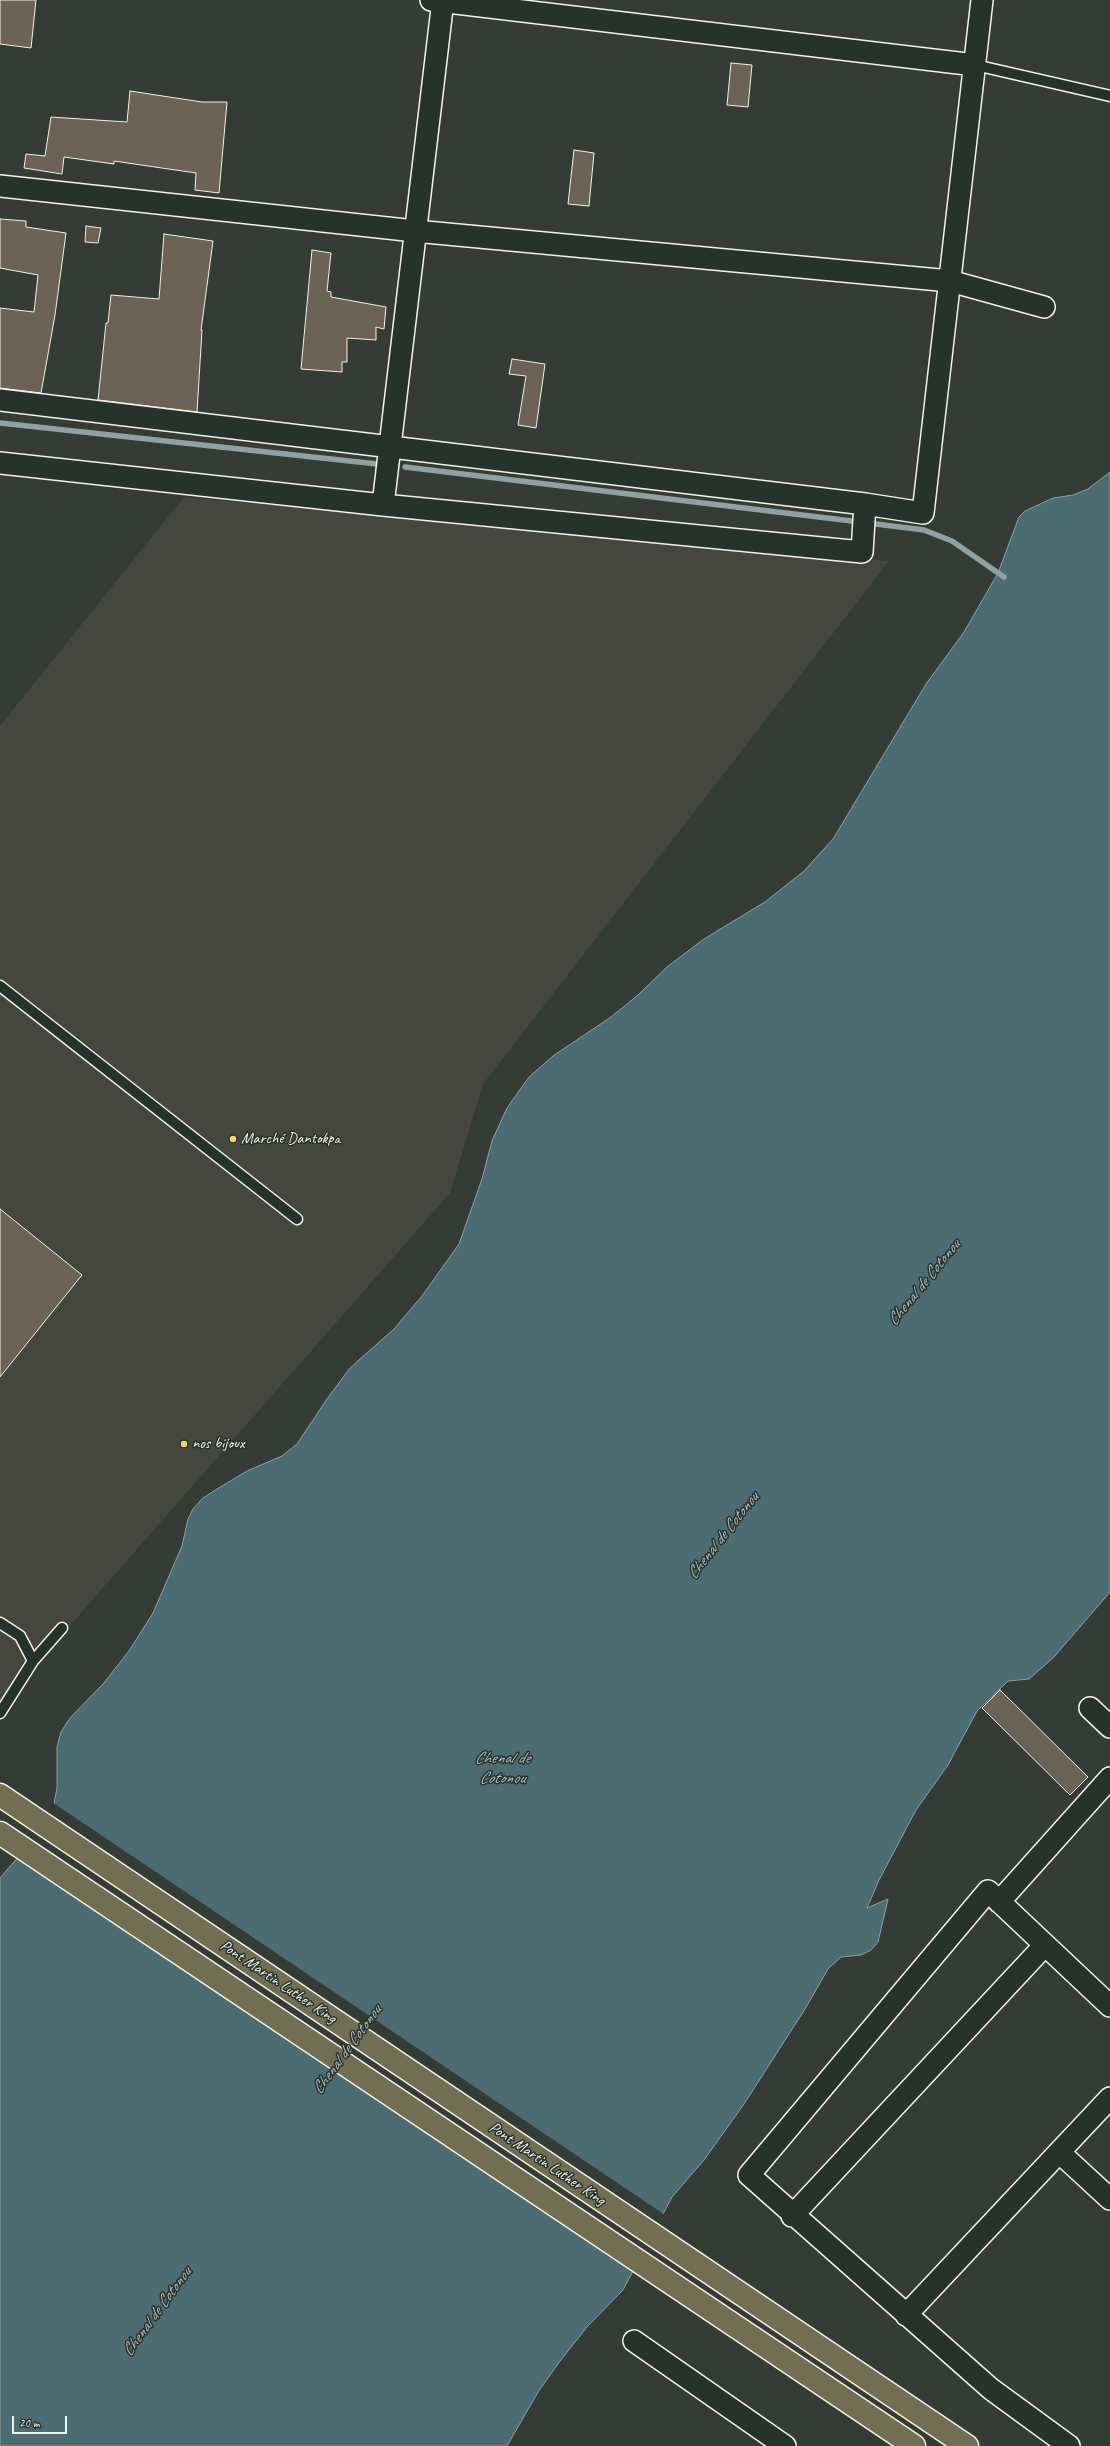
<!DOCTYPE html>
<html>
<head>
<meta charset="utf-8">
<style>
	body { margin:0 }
	#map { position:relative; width:1110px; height:2446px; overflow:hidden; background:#343c35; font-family:Caveat,sans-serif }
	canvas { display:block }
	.scale { position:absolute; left:12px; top:2416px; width:55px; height:18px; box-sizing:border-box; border:2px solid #f4f1e8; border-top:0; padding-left:5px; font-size:12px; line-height:14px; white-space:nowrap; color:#f4f1e8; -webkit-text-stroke:3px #26332d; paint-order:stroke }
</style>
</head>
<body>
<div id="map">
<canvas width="1110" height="2446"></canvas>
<div class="scale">20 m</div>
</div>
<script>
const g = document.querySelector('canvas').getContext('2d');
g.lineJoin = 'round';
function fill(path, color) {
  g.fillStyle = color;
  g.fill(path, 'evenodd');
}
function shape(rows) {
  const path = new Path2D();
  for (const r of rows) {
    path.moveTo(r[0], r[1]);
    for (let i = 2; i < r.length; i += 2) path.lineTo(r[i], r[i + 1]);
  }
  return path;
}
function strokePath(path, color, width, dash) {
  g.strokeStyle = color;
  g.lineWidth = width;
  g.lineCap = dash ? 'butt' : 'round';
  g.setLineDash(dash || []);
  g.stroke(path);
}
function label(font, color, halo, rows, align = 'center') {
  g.font = font + ' Caveat,sans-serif';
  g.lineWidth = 3;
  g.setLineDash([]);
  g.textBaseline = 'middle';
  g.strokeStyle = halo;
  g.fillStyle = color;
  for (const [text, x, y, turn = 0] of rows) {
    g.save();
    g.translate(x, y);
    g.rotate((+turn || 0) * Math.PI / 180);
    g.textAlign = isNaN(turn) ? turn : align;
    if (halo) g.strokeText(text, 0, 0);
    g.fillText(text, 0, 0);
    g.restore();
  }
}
const built = shape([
	[184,497,889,561,483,1084,450,1193,0,1705,0,726]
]);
const water = shape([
	[1110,472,1110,1592,1054,1657,1029,1679,1008,1681,977,1711,948,1765,916,1810,879,1880,867,1908,888,1899,878,1942,871,1950,861,1955,841,1957,828,1969,805,2009,744,2104,704,2160,672,2197,623,2290,587,2327,560,2361,538,2392,507,2446,0,2446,0,1878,34,1839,53,1809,57,1788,57,1747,61,1732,70,1718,103,1684,129,1651,153,1613,182,1546,188,1519,193,1509,203,1498,217,1489,247,1471,282,1456,297,1444,327,1399,350,1368,394,1329,422,1296,459,1244,482,1179,492,1141,507,1108,529,1077,553,1056,611,1017,638,995,667,967,704,939,765,902,804,871,833,839,926,684,964,632,998,573,1019,517,1025,511,1053,498,1073,495,1088,489,1110,472]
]);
const pier = shape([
	[52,1802,665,2215,634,2273,16,1857,32,1837,51,1808]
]);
const stream = shape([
	[0,423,377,464],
	[405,467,860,522],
	[868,523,924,530,952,541,1004,577]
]);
const building = shape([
	[0,0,36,0,31,48,0,44,0,0],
	[731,63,752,65,748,107,727,105,731,63],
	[130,91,202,102,227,102,219,193,195,190,196,173,114,161,114,164,64,157,62,174,24,168,26,154,45,156,51,117,127,122,130,91],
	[574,150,594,153,589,206,568,204,574,150],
	[0,219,26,221,26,227,66,233,55,315,41,393,0,388,0,308,34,312,38,275,0,268,0,219],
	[86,226,101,228,98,243,85,242,86,226],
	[164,234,213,241,201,330,202,330,197,412,98,400,106,323,108,323,111,295,159,299,164,234],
	[312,250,331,253,327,291,331,292,331,297,386,307,384,329,376,327,376,340,347,338,347,362,342,362,342,372,301,369,312,250],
	[512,359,545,364,536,428,518,425,526,376,509,374,512,359],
	[0,1209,82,1275,0,1377,0,1209],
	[1000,1690,1088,1777,1070,1795,982,1708,1000,1690]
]);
const lane = shape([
	[975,65,1110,96],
	[0,986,297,1219],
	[0,1623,20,1636,33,1661],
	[0,1713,33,1661,62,1628]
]);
const street = shape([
	[431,0,975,65],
	[0,186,415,231,950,281,1044,307],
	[0,400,865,504,862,552,383,505,0,463],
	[865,504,923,513,982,0],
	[383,505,443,0],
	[1090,1708,1110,1727],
	[999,1902,1110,1778],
	[1059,2152,1110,2199],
	[792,2216,1045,1945],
	[906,2315,1110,2098],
	[634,2341,785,2446],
	[1069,2446,991,2389,749,2175,988,1891,1110,2006]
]);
const primary = shape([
	[0,1795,967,2446],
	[0,1833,914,2446]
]);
const markers = [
	[233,1139,4,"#ffd166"],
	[184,1444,4,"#ffd166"]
];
const poiNames = [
	["Marché Dantokpa",241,1139],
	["nos bijoux",192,1444]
];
const streetNames = [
	["Pont Martin Luther King",278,1982,34],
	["Pont Martin Luther King",547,2164,34]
];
const waterNames = [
	["Chenal de Cotonou",924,1283,-51],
	["Chenal de Cotonou",723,1536,-52],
	["Chenal de",502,1759],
	["Cotonou",502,1779],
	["Chenal de Cotonou",347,2050,-54],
	["Chenal de Cotonou",157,2312,-54]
];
fill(built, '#45473f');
fill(water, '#4c6c73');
strokePath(water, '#8fa1a2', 1);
fill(pier, '#343c35');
strokePath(stream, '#8fa1a2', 5.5);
fill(building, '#6c6255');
strokePath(building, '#f4f1e8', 1);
strokePath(lane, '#f4f1e8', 13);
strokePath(street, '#f4f1e8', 24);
strokePath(primary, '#f4f1e8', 25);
strokePath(lane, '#26332d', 10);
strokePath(street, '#26332d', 21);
strokePath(primary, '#726e52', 22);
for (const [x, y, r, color] of markers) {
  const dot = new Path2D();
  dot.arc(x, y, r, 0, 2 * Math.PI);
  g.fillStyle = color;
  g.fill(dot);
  strokePath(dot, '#26332d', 1.5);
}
label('16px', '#f4f1e8', '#26332d', poiNames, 'left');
label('16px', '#f4f1e8', '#26332d', streetNames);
label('italic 17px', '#b1bcb9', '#26332d', waterNames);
</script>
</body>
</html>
